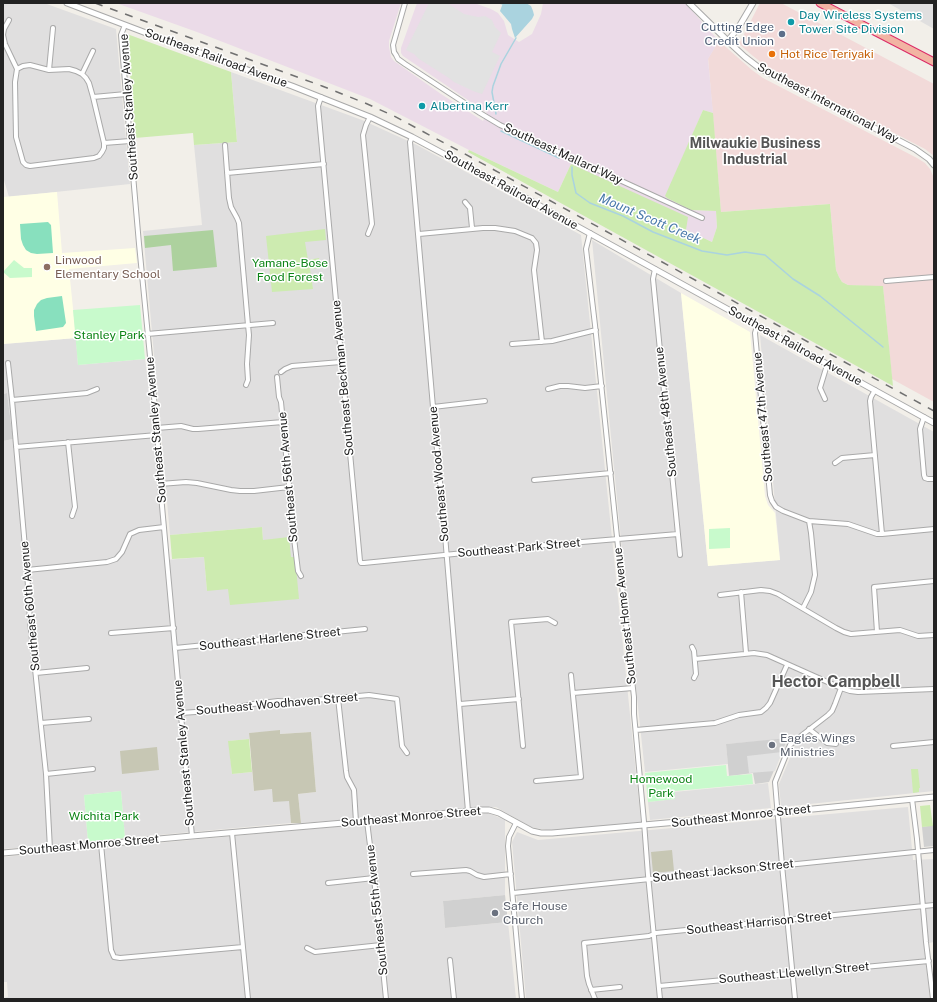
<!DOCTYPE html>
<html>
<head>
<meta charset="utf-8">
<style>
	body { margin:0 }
	#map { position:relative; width:937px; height:1002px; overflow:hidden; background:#f2efe9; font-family:"Public Sans",sans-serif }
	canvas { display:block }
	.frame { position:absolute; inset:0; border:4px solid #222; pointer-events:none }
</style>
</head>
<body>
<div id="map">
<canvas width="937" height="1002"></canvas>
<div class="frame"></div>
</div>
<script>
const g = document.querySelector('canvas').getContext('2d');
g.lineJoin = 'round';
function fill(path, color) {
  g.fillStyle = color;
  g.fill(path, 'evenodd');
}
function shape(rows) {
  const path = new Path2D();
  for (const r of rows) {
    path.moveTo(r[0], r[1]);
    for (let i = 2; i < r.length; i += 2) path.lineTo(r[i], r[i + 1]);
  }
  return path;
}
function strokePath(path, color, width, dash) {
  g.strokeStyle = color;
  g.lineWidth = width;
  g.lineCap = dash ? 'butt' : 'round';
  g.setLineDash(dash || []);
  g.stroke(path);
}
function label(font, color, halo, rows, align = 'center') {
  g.font = font + ' "Public Sans",sans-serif';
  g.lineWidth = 3;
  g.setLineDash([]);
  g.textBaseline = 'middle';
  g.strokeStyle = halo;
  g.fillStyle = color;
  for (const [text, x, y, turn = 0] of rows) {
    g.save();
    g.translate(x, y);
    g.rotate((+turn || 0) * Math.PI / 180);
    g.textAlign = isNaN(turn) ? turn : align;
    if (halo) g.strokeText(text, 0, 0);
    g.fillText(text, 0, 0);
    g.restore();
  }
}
const residential = shape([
	[3,3,44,3,116,29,130,184,9,197,3,177],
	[888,3,934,3,934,29],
	[231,72,362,120,417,145,581,235,641,822,551,831,531,827,496,807,384,817,301,823,298,794,316,792,311,732,280,734,280,731,249,733,249,739,229,741,232,774,252,772,254,791,272,789,290,801,291,823,125,838,121,791,84,795,88,842,3,849,3,441,13,439,7,393,3,394,3,344,76,338,78,365,145,359,155,438,165,560,204,557,207,591,295,557,291,558,263,540,262,527,170,535,143,231,202,225,194,145,237,142],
	[592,240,681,293,708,566,780,560,760,335,934,432,934,791,781,807,779,784,795,746,784,749,788,739,726,744,728,764,645,772,629,623],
	[768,783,771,808,650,820,648,802,675,799,674,792],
	[908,807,913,860,934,859,934,942,924,944,930,999,526,999,512,842,517,832,538,840],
	[488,813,505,820,505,895,443,901,445,928,508,922,516,999,3,999,3,998,8,997,7,982,3,982,3,857]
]);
const commercial = shape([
	[760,3,781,3,934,84,934,156,925,149,767,67,753,56,739,44],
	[719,41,752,70,763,78,917,158,925,163,930,169,934,178,934,402,892,379,883,287,848,285,842,282,839,277,836,270,830,204,721,212,708,58]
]);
const industrial = shape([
	[116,3,401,3,389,41,389,47,391,57,394,61,441,94,483,121,487,113,403,56,401,53,401,48,417,3,474,3,491,9,498,13,504,21,508,35,519,42,532,34,541,14,543,3,685,3,719,41,708,59,713,113,703,110,666,197,691,210,716,211,717,227,712,242,685,230,571,164,558,192,469,150,370,99,197,32]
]);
const education = shape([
	[57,192,62,253,135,248,137,263,69,269,76,338,3,344,3,197],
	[681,293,750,332,765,496,768,505,775,513,780,560,708,566]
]);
const religious = shape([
	[7,393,13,439,3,441,3,394],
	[788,738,769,782,755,784,753,773,729,776,726,744],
	[934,825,934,846,924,847,922,827],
	[505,895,508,922,445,928,443,901]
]);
const construction = shape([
	[280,730,280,734,311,732,316,792,298,794,301,823,291,823,289,801,273,802,272,789,254,791,249,733],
	[157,747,159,770,122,774,120,751],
	[672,850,674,871,653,873,651,852]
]);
const grass = shape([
	[127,34,231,72,237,142,194,145,193,133,135,138],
	[703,110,713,113,721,212,830,204,836,270,839,277,842,282,848,285,883,286,893,386,468,152,469,150,558,192,571,164,688,217,686,230,712,242,717,227,716,211,691,210,667,198,665,196],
	[325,229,326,240,305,242,308,260,319,258,320,268,310,269,313,289,272,292,266,236],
	[262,527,263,540,289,537,291,557,295,557,299,599,230,605,228,589,207,591,204,557,172,559,170,535],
	[249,739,252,772,232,774,228,741],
	[911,769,918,769,920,788,919,788,919,792,913,793],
	[930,805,933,826,922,827,920,806]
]);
const forest = shape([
	[213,230,217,267,173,271,171,245,145,248,144,236]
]);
const park = shape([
	[14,260,24,268,32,268,32,277,10,278,3,272],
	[140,305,145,359,78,365,73,310],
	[730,528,730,548,709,549,709,529],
	[726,765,727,776,752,774,753,784,675,791,675,799,648,802,645,773],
	[121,791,125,838,88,842,84,795]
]);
const pitch = shape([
	[48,222,51,225,53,253,37,254,31,253,26,250,23,245,21,239,20,224],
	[62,296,66,323,63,327,36,331,34,316,34,310,37,304,41,300,47,298]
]);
const parking = shape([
	[429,3,447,3,464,14,478,17,485,16,492,20,495,27,501,33,492,52,500,56,482,94,473,91,454,82,449,78,419,59,414,54,406,50],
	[782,752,775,771,749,773,747,756]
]);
const water = shape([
	[503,3,526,3,531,6,533,11,534,15,532,19,515,38,512,29,511,24,500,11]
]);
const stream = shape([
	[499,3,503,4],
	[496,114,492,92,493,86,501,64,516,38],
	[501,131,559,158],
	[572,167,572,175,576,193,590,203,623,216,653,232,702,251,727,255,745,252,765,255,793,279,820,296,883,347]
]);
const minor = shape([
	[405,3,393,45,394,52,396,55,398,59,405,64,480,113,500,125,702,218],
	[9,20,4,29,3,35,5,44,17,69],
	[125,25,121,35,126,94,139,244,157,428,160,484,192,836],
	[30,65,49,70,69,69,76,71,82,74,86,78,89,83,93,97,104,143,104,148,102,152,99,156,94,158,30,166,26,165,23,162,16,137,15,82,17,69,23,66,30,65],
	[49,70,53,28],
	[82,74,93,51],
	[93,97,126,94],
	[321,97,318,106,360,561,361,563,364,563,534,546,678,534],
	[412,137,410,142,433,407,441,493,443,511,468,811],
	[104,143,130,141],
	[225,145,229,198,231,207,237,218,239,223,248,325,249,335,247,364,248,380,246,385],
	[227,173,324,164],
	[465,202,470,208,472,228],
	[590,233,586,249,595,325,630,662,634,697,634,714,644,822,648,875,660,999],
	[368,234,372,224,363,135,366,125,370,117],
	[419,234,483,228,495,228,515,231,532,238,536,243,537,250,534,270,542,342],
	[655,269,653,279,680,555],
	[886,281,934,277],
	[757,326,755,333,770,495,772,501,776,507,783,511,809,521,848,524,877,534,882,534,934,529],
	[147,334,273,323],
	[512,344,552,341,596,330],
	[8,363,12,400,27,570,30,621,46,774,50,849],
	[281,372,285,369,292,366,341,362],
	[277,377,279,397,281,402,294,538,298,571,301,576],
	[548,389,560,386,568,386,585,388,602,386],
	[875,390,871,397,870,401,882,534],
	[825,399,820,388,827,365],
	[12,400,87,393,97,389],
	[433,407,485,401],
	[924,417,920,429,924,475,925,478,928,479,934,479],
	[157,428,181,426,193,429,198,429,283,422],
	[68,442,75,507,72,516],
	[16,447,157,435],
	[835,463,842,458,875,455],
	[534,480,611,473],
	[160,484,186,482,197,483,231,490,240,491,254,491,289,487],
	[27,570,107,562,116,559,122,552,130,534,139,530,164,527],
	[741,592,746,653],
	[720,595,761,590,770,591,778,594,836,628,844,632,851,634,900,630,918,636,934,635],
	[803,608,811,592,815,575,811,533,809,521],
	[877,632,874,587,934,581],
	[111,633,174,628],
	[692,647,694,651,696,674,694,678],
	[175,648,365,629],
	[695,659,754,653,767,655,841,688,850,691,858,692,934,689],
	[36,673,87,668],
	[573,693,633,688],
	[338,698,346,771,347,777,354,790,356,822],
	[460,704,519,699],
	[181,713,224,710,253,704,278,701,293,702,369,695,397,699,402,746,407,753],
	[41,723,89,719],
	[809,729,827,743,836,744],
	[636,730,715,723,739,715,761,712,766,708,770,703,787,665],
	[523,746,511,622,548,619,555,623],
	[893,746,934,742],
	[46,774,93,769],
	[536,781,581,777,571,675],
	[912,799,917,839,926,942,933,999],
	[367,821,374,878,386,999],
	[516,823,509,837,508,846,522,999],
	[232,833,248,999],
	[101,844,111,950,114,957,120,958,243,947],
	[413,874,466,870,470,871,477,875,484,877,511,874],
	[328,883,374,878],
	[513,893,934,850],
	[307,948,315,952,381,945],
	[450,960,454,999],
	[659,986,929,961],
	[591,990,620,987],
	[595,999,589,984,587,976,584,943,649,936,656,933,934,905],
	[795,999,782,865,775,782,790,745,797,739,828,715,832,711,835,704,841,688]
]);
const tertiary = shape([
	[67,3,162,39,292,86,370,117,412,137,502,185,934,423],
	[689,3,732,45,745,57,758,67,780,79,915,149,929,159,934,165],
	[728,41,740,25,753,3],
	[3,853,192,836,367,821,479,810,489,810,499,813,532,831,541,833,552,833,712,819,934,797]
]);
const trunk = shape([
	[820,3,934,62]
]);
const rail = shape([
	[95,3,322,86,365,103,394,116,476,160,934,411]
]);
const markers = [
	[791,22,4,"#0f9aa8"],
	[782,34,4,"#5c6f8a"],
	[772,54,4,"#e8710a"],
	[422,106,4,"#0f9aa8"],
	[47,267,4,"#8d6e63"],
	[772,745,4,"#6b7280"],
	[495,913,4,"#6b7280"]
];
const cultureNames = [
	["Day Wireless Systems",799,15],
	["Tower Site Division",799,29],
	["Albertina Kerr",430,106]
];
const serviceNames = [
	["Cutting Edge",774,27],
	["Credit Union",774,41]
];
const foodNames = [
	["Hot Rice Teriyaki",780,54]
];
const streetNames = [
	["Southeast Railroad Avenue",216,58,20],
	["Southeast International Way",828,103,28],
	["Southeast Stanley Avenue",129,107,-94],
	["Southeast Mallard Way",563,154,25],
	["Southeast Railroad Avenue",511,190,29],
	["Southeast Railroad Avenue",795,346,29],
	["Southeast Beckman Avenue",343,378,-95],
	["Southeast 48th Avenue",666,412,-96],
	["Southeast 47th Avenue",763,417,-95],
	["Southeast Stanley Avenue",156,430,-95],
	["Southeast Wood Avenue",439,474,-95],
	["Southeast 56th Avenue",288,477,-95],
	["Southeast Park Street",519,548,-5],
	["Southeast 60th Avenue",30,606,-95],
	["Southeast Home Avenue",625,616,-96],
	["Southeast Harlene Street",270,639,-6],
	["Southeast Woodhaven Street",277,704,-5],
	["Southeast Stanley Avenue",184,753,-95],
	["Southeast Monroe Street",741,816,-6],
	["Southeast Monroe Street",411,817,-5],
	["Southeast Monroe Street",89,845,-5],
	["Southeast Jackson Street",723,871,-6],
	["Southeast 55th Avenue",377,910,-96],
	["Southeast Harrison Street",759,923,-6],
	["Southeast Llewellyn Street",794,973,-5]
];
const educationNames = [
	["Linwood",55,260],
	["Elementary School",55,274]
];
const parkNames = [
	["Yamane-Bose",290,263],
	["Food Forest",290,277],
	["Stanley Park",109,335],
	["Homewood",661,779],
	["Park",661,793],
	["Wichita Park",104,816]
];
const worshipNames = [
	["Eagles Wings",780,738],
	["Ministries",780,752],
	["Safe House",503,906],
	["Church",503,920]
];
const waterNames = [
	["Mount Scott Creek",650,219,23]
];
const quarterNames = [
	["Milwaukie Business",755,144],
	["Industrial",755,160]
];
const districtNames = [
	["Hector Campbell",836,682]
];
fill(residential, '#e0dfdf');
fill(commercial, '#f2dad9');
fill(industrial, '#ebdbe8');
fill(education, '#ffffe5');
fill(religious, '#d0d0d0');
fill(construction, '#c7c7b4');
fill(grass, '#cdebb0');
fill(forest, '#add19e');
fill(park, '#c8facc');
fill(pitch, '#88e0be');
fill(parking, '#e2e2e2');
fill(water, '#aad3df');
strokePath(stream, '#aad3df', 1.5);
strokePath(minor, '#a9a9a9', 6);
strokePath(tertiary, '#a9a9a9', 7);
strokePath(trunk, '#dc2a67', 9);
strokePath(minor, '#fff', 4);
strokePath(tertiary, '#fff', 5);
strokePath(trunk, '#f2b4a3', 7);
strokePath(rail, '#707070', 1.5, [8, 8]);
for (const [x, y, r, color] of markers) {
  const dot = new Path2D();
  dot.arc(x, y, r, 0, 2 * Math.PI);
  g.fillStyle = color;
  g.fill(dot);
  strokePath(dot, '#fff', 1.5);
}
label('12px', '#0d838f', '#fff', cultureNames, 'left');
label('12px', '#4e5e75', '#fff', serviceNames, 'right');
label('12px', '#c56008', '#fff', foodNames, 'left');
label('12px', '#222', '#fff', streetNames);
label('12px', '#785e54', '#fff', educationNames, 'left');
label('12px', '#0c8416', '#fff', parkNames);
label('12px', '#5b616d', '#fff', worshipNames, 'left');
label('italic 13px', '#4a7aab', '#fff', waterNames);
label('bold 14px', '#555', '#fff', quarterNames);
label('bold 16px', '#555', '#fff', districtNames);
</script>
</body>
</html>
